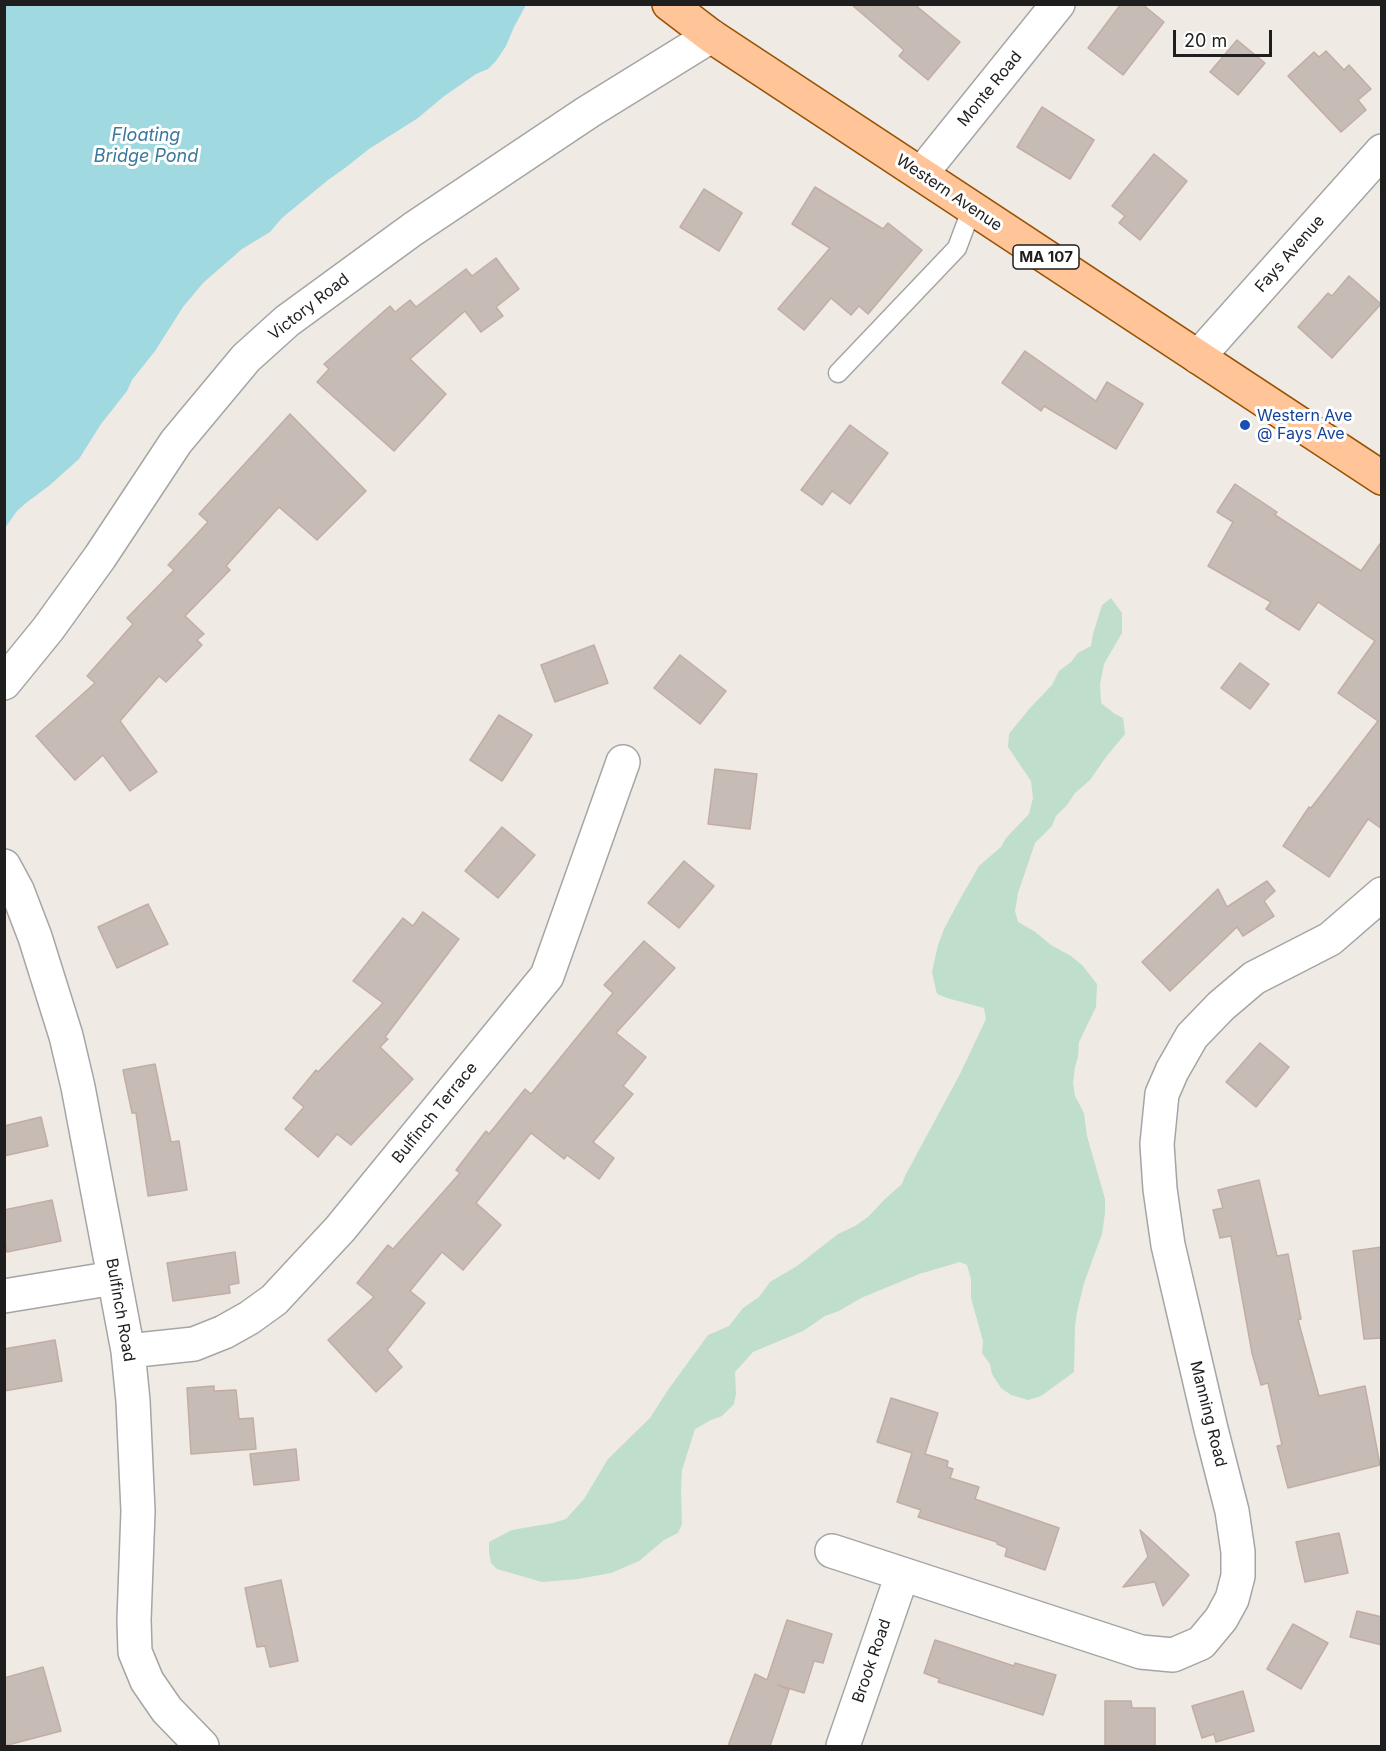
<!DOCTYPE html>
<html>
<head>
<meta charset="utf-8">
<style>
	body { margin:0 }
	#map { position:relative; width:1386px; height:1751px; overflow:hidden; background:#efeae3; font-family:Inter,sans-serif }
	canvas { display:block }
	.frame { position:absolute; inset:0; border:6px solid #1e1e1e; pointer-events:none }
	.scale { position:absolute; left:1173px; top:30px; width:99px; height:27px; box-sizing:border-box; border:3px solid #1e1e1e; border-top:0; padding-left:8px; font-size:18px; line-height:21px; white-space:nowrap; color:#1e1e1e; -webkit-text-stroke:4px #fff; paint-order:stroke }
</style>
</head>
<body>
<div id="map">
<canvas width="1386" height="1751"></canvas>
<div class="frame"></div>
<div class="scale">20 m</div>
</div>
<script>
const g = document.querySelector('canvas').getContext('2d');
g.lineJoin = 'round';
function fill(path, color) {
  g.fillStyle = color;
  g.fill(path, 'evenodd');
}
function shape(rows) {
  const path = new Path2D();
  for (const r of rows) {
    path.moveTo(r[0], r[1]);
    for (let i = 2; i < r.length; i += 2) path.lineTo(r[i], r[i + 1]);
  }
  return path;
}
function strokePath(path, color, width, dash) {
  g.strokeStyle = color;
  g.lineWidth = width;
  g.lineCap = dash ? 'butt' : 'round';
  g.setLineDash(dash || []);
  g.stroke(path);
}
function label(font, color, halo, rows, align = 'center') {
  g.font = font + ' Inter,sans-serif';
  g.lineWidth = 6;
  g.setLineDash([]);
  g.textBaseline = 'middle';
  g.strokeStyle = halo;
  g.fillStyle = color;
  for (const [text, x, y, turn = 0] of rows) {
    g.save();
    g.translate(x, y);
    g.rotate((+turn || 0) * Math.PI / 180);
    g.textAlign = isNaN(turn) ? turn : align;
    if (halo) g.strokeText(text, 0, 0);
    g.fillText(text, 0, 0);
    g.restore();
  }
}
const wetland = shape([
	[1111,598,1122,613,1122,633,1104,664,1100,684,1101,703,1115,714,1123,718,1125,734,1106,757,1090,780,1075,793,1067,805,1056,816,1052,826,1035,843,1018,893,1015,911,1018,922,1034,931,1051,945,1071,956,1082,965,1097,984,1096,1007,1079,1042,1078,1057,1075,1067,1073,1083,1075,1096,1084,1113,1087,1136,1105,1199,1105,1213,1102,1234,1084,1283,1077,1312,1075,1327,1074,1372,1041,1396,1028,1400,1011,1395,1001,1388,992,1374,990,1364,982,1353,983,1341,971,1298,971,1279,967,1265,960,1262,919,1274,861,1298,839,1311,825,1316,803,1331,753,1352,735,1372,736,1394,734,1404,722,1416,711,1420,695,1429,682,1470,681,1492,682,1524,678,1533,664,1540,639,1561,611,1573,578,1579,542,1582,497,1569,491,1563,489,1552,489,1542,512,1530,553,1523,566,1519,584,1499,608,1459,650,1418,668,1390,708,1335,729,1326,743,1308,759,1297,770,1282,797,1266,838,1234,855,1226,868,1217,885,1199,902,1184,905,1176,960,1074,986,1019,984,1008,947,998,937,994,932,972,938,945,944,929,959,901,979,866,1001,847,1006,838,1029,814,1033,798,1031,781,1008,747,1009,734,1030,708,1052,685,1059,671,1071,662,1078,653,1091,646,1093,634,1102,605]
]);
const water = shape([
	[5,4,526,5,514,27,506,46,496,61,488,69,476,74,443,97,418,118,369,149,345,168,328,180,282,218,270,232,242,249,203,283,183,307,155,351,132,380,127,391,101,424,79,459,50,485,26,503,17,511,5,528]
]);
const building = shape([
	[851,4,914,4,960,42,928,80,899,56,904,50,851,4],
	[1121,4,1142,4,1164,22,1123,75,1088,48,1121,4],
	[1237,40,1265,63,1238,95,1210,72,1237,40],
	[1326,51,1344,70,1349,65,1371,89,1358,100,1366,110,1341,132,1288,76,1314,52,1319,57,1326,51],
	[1042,107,1094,140,1070,179,1017,147,1042,107],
	[1154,154,1187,181,1140,240,1119,223,1125,216,1112,206,1154,154],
	[815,187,883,229,888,223,922,250,868,314,859,306,851,315,831,298,804,330,778,309,830,248,792,224,815,187],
	[704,189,742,213,719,251,680,227,704,189],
	[496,258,519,289,496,307,503,316,481,332,465,311,410,359,446,394,394,451,317,382,329,369,324,364,390,306,395,312,410,300,416,307,466,269,472,276,496,258],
	[1349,276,1381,304,1332,358,1298,327,1328,293,1332,296,1349,276],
	[1025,351,1096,401,1107,382,1143,404,1116,449,1044,406,1041,411,1002,383,1025,351],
	[290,414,366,491,317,540,279,507,226,566,230,570,185,616,204,634,197,640,202,645,166,682,159,676,120,721,157,772,130,791,103,755,75,780,36,736,95,683,87,676,133,624,127,618,174,570,168,565,208,522,199,514,290,414],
	[850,425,888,453,850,504,832,491,822,505,801,490,850,425],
	[1235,484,1277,512,1275,515,1361,571,1382,541,1382,829,1368,819,1329,877,1283,846,1309,807,1311,808,1378,721,1338,693,1375,641,1318,602,1299,630,1266,609,1271,602,1208,566,1233,522,1217,512,1235,484],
	[594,645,608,683,555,702,541,665,594,645],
	[680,655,726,691,700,724,654,688,680,655],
	[1240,663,1269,684,1250,709,1221,688,1240,663],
	[499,715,532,735,502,781,470,760,499,715],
	[715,769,757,774,750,829,708,824,715,769],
	[502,827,535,855,498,898,465,871,502,827],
	[684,861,714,886,679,928,648,903,684,861],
	[1267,881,1275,891,1264,901,1274,916,1243,936,1237,927,1170,991,1142,962,1218,889,1227,907,1267,881],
	[148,904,168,944,117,968,98,927,148,904],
	[423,912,459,939,385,1037,388,1039,380,1047,413,1079,351,1145,337,1134,318,1157,285,1129,304,1107,293,1098,316,1070,318,1072,383,1003,353,981,403,918,413,926,423,912],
	[644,941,675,968,616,1033,646,1057,623,1086,633,1094,593,1142,614,1158,599,1179,567,1155,564,1159,531,1133,476,1203,501,1225,463,1270,442,1252,410,1291,425,1303,387,1350,402,1367,376,1392,328,1340,374,1297,357,1283,388,1245,393,1249,460,1173,456,1170,486,1131,489,1134,525,1089,531,1094,613,993,604,985,644,941],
	[1260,1043,1289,1067,1256,1107,1226,1082,1260,1043],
	[155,1064,171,1142,179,1141,187,1190,148,1196,136,1113,132,1113,123,1070,155,1064],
	[41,1117,48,1146,4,1156,4,1126,41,1117],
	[1259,1180,1277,1256,1288,1254,1301,1319,1298,1320,1319,1396,1365,1386,1380,1465,1288,1488,1277,1446,1282,1445,1268,1383,1261,1385,1252,1353,1231,1236,1220,1238,1213,1210,1223,1208,1218,1190,1259,1180],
	[52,1200,61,1241,7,1252,4,1234,4,1210,52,1200],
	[1382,1247,1382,1338,1364,1339,1353,1251,1382,1247],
	[235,1252,239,1283,229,1285,230,1293,173,1301,167,1263,235,1252],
	[55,1340,62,1381,4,1391,4,1349,55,1340],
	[214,1386,214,1391,236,1390,239,1419,253,1418,256,1449,191,1454,187,1388,214,1386],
	[891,1398,938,1413,925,1454,948,1461,947,1467,953,1469,950,1478,979,1487,975,1499,1059,1528,1045,1570,1005,1556,1007,1548,997,1544,997,1542,918,1517,921,1510,897,1502,912,1453,877,1442,891,1398],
	[296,1449,299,1480,254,1485,250,1454,296,1449],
	[1140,1530,1189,1575,1163,1606,1155,1582,1123,1587,1148,1557,1140,1530],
	[1339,1533,1348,1573,1305,1582,1296,1542,1339,1533],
	[281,1580,298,1661,270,1667,265,1646,257,1647,245,1588,281,1580],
	[1357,1611,1382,1617,1382,1645,1350,1637,1357,1611],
	[787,1620,832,1634,823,1663,814,1661,804,1693,778,1685,789,1690,770,1746,728,1746,755,1674,767,1680,787,1620],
	[1293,1624,1328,1643,1301,1689,1267,1669,1293,1624],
	[935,1640,1014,1666,1015,1663,1056,1675,1043,1715,938,1682,940,1679,924,1673,935,1640],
	[43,1667,61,1731,4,1746,4,1678,43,1667],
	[1243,1691,1254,1731,1216,1742,1214,1734,1202,1738,1192,1706,1243,1691],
	[1105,1701,1131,1701,1132,1708,1155,1708,1155,1746,1105,1746,1105,1701]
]);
const service = shape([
	[838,373,957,248,972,208]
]);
const minor = shape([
	[921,174,1058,4],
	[1198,357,1382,151],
	[4,683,48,629,100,557,176,442,246,358,287,321,413,229,588,112,711,36],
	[4,866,17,890,35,937,66,1036,78,1087,128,1351,133,1401,138,1511,134,1620,135,1652,147,1681,167,1710,202,1746],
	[4,1296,114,1278],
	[128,1351,194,1344,224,1332,249,1318,274,1300,340,1229,547,976,623,762],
	[832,1551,1141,1652,1173,1655,1201,1643,1221,1619,1232,1599,1238,1576,1238,1552,1232,1511,1211,1429,1168,1245,1160,1189,1157,1144,1162,1094,1172,1071,1192,1036,1221,1006,1254,978,1330,939,1382,894],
	[843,1746,902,1575]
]);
const primary = shape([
	[669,4,711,36,1382,478]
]);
const markers = [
	[1245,425,6,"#1a4fb4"]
];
const shields = [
	[1046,257,66]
];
const shieldNames = [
	["MA 107",1046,257]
];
const streetNames = [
	["Monte Road",990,89,-51],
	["Western Avenue",949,193,34],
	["Fays Avenue",1290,254,-49],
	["Victory Road",309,307,-38],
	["Bulfinch Terrace",435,1113,-51],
	["Bulfinch Road",120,1310,80],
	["Manning Road",1208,1414,76],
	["Brook Road",872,1661,-71]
];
const transitNames = [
	["Western Ave",1257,416],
	["@ Fays Ave",1257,434]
];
const waterNames = [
	["Floating",146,136],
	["Bridge Pond",146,157]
];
fill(wetland, '#bfdecc');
fill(water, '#a0dae0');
fill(building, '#c7bbb6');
strokePath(building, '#c2ada4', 1.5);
strokePath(service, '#a5a5a5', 21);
strokePath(minor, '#a5a5a5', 36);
strokePath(primary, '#975100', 36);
strokePath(service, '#fff', 18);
strokePath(minor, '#fff', 33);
strokePath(primary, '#ffc598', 33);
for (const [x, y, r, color] of markers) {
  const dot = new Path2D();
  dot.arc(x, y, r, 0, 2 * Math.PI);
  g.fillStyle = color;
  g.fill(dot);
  strokePath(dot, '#fff', 2);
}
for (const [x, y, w] of shields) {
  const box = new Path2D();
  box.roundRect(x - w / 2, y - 12, w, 24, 4.5);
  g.fillStyle = '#fff';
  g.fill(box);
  strokePath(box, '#1e1e1e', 1.5);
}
label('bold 15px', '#1e1e1e', null, shieldNames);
label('16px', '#1e1e1e', '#fff', streetNames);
label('16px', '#164399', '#fff', transitNames, 'left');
label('italic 18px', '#3c789b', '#fff', waterNames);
</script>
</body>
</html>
